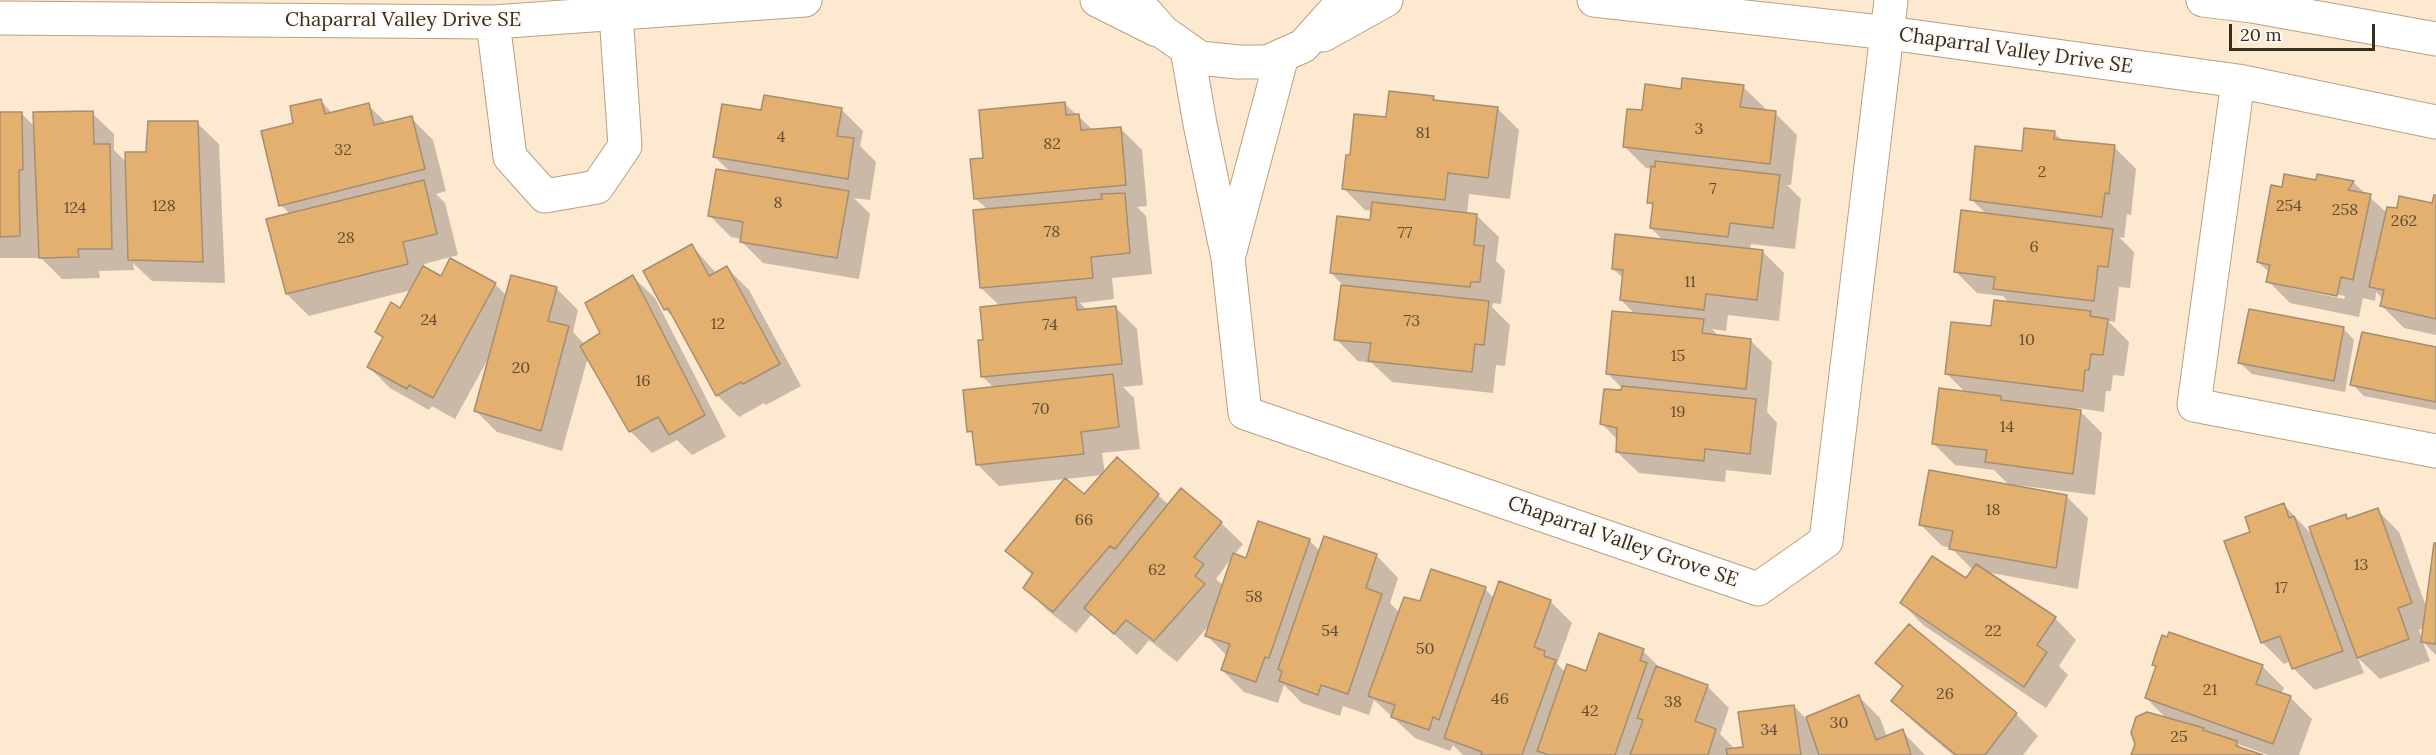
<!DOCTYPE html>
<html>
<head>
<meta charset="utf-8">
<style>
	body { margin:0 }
	#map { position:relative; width:2436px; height:755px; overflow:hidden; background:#fde8d0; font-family:Lora,serif }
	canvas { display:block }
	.scale { position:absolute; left:2229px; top:24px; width:146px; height:27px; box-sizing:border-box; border:3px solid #372d21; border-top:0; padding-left:8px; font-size:18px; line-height:21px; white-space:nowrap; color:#372d21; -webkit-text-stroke:4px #fdf8f2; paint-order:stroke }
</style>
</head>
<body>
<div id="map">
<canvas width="2436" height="755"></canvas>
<div class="scale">20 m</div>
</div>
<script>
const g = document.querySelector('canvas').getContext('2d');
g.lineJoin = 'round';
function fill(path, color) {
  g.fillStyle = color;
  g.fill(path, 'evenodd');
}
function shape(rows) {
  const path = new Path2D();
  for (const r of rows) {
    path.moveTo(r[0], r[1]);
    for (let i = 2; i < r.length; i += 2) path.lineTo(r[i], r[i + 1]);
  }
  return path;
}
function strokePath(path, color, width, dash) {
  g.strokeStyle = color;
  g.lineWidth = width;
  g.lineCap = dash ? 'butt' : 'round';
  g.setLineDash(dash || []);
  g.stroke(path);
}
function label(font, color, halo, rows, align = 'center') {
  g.font = font + ' Lora,serif';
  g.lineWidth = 4.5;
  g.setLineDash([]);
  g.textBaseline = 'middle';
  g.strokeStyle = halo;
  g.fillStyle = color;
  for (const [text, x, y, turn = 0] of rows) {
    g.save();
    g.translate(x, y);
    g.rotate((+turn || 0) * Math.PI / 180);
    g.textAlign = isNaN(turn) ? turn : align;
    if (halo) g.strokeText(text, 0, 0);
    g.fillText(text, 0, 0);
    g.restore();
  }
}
const shadow = shape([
	[1743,87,1765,108,1764,111,1775,113,1797,135,1791,185,1787,185,1801,199,1795,249,1751,244,1750,250,1762,251,1784,273,1779,321,1728,315,1726,331,1712,329,1719,337,1750,340,1772,362,1767,412,1777,423,1771,475,1726,470,1725,482,1639,473,1617,452,1618,440,1602,424,1623,392,1623,389,1607,373,1636,315,1621,300,1624,279,1613,269,1664,241,1651,228,1654,207,1649,202,1652,169,1646,168,1624,146,1643,112,1683,90],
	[1433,97,1437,101,1497,108,1519,130,1510,199,1469,194,1467,214,1477,216,1499,237,1496,261,1505,270,1501,304,1493,303,1492,307,1510,325,1505,366,1496,365,1493,393,1392,382,1372,363,1358,361,1336,339,1345,287,1331,273,1371,222,1373,211,1365,210,1343,188,1351,157,1387,119],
	[320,100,333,114,368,105,387,124,411,118,433,140,446,191,436,194,445,203,458,255,424,264,425,269,441,278,495,284,507,296,557,289,578,310,573,332,585,345,602,333,633,277,655,298,726,437,692,455,677,440,652,453,630,431,588,357,562,451,497,432,475,410,488,359,455,419,432,406,429,410,390,388,369,367,384,339,377,332,400,310,411,290,309,316,287,294,290,214,281,205,295,124],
	[1065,104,1094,131,1120,128,1142,150,1147,206,1137,207,1146,216,1152,274,1112,278,1114,299,1080,303,1087,310,1115,307,1137,329,1143,385,1123,387,1134,398,1140,449,1102,453,1105,474,1158,495,1169,505,1221,523,1243,544,1234,555,1247,559,1309,540,1321,552,1325,538,1377,556,1398,578,1390,603,1400,613,1421,603,1485,589,1494,598,1550,601,1572,623,1557,664,1565,672,1587,673,1643,651,1662,670,1707,686,1729,708,1720,734,1735,749,1744,748,1794,706,1806,719,1858,696,1880,718,1887,737,1902,731,1925,755,1463,755,1453,745,1450,751,1415,738,1374,700,1369,715,1343,706,1340,716,1302,703,1284,685,1278,703,1244,692,1222,670,1227,656,1207,636,1211,623,1177,662,1149,640,1137,655,1092,614,1076,633,1047,610,1025,588,1033,576,1007,551,1085,496,1103,475,999,486,977,464,974,436,969,431,994,388,983,377,984,341,1000,306,981,288,988,210,975,198,984,159],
	[1233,556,1224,586,1216,579],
	[841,109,863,131,860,146,876,162,870,200,854,198,870,214,859,279,763,263,741,241,742,239,731,237,709,215,731,173,715,157,762,112],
	[0,113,21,113,35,127,92,113,114,134,114,150,127,163,147,153,197,123,219,144,225,283,152,281,133,263,134,270,99,271,100,278,62,279,41,258,0,258],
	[2054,133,2063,141,2114,147,2136,169,2131,215,2127,214,2124,238,2119,237,2134,252,2130,288,2119,287,2115,322,2108,321,2129,342,2124,376,2113,375,2111,391,2106,391,2104,412,2077,408,2102,433,2095,495,2016,485,2016,487,2066,496,2088,518,2078,589,1986,572,2055,618,2076,640,2059,666,2068,675,2046,708,1923,625,1902,603,1966,580,1973,570,1951,548,1942,546,1920,524,2011,487,1994,470,1955,465,1934,444,1966,393,1947,374,1992,328,2009,303,2003,296,1977,293,1955,271,1987,215,1971,199,2023,153],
	[2319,176,2354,183,2387,213,2433,205,2436,197,2436,335,2404,328,2382,306,2383,299,2376,292,2375,301,2363,298,2359,317,2290,303,2268,281,2270,273,2258,262,2283,189,2317,182],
	[2288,285,2345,296,2344,299,2292,288],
	[692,246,717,274,727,268,749,290,801,386,766,405,764,403,739,417,717,395,676,320,665,309],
	[2343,328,2354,340,2345,392,2252,374,2240,363],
	[2436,349,2436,410,2364,396,2352,384],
	[2284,505,2315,538,2345,515,2350,520,2377,510,2399,532,2427,609,2436,545,2436,655,2423,642,2430,661,2380,679,2358,658,2364,673,2315,690,2293,668,2291,661,2284,664,2262,642,2252,533],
	[2424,628,2423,641,2419,630],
	[1909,626,2016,714,2038,736,2023,755,1953,755,1915,723,1893,701,1903,688,1877,663],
	[2154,664,2262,666,2284,688,2281,694,2290,697,2312,719,2299,755,2268,755,2238,744,2244,750,2258,755,2133,755,2169,721,2146,698,2157,667]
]);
const building = shape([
	[1682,78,1744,85,1740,107,1776,111,1770,164,1623,147,1627,109,1642,110,1645,84,1681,89,1682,78],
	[1389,91,1434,96,1433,100,1498,107,1488,178,1448,173,1445,200,1342,189,1346,155,1350,155,1354,114,1386,117,1389,91],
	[764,95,842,108,837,136,854,138,848,179,713,157,722,104,761,110,764,95],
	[321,99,325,114,369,103,374,125,412,116,425,169,279,206,261,131,293,123,290,106,321,99],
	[1065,102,1066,115,1079,114,1081,130,1121,127,1126,185,974,199,970,159,983,158,979,110,1065,102],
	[93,111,94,144,110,144,112,249,78,249,79,257,39,258,33,112,93,111],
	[0,112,22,112,23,170,19,170,20,236,0,237,0,112],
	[148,121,198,121,203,262,128,260,125,152,146,152,148,121],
	[2024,128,2055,131,2054,139,2115,145,2109,194,2105,193,2102,217,1970,200,1975,146,2022,151,2024,128],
	[1655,161,1780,175,1773,228,1730,223,1728,237,1650,228,1653,203,1647,203,1651,166,1655,167,1655,161],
	[716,169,849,191,837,258,740,242,743,222,708,216,716,169],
	[2284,174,2316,180,2317,174,2354,181,2348,190,2371,194,2353,280,2341,277,2337,296,2266,282,2270,265,2257,262,2271,185,2282,187,2284,174],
	[424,180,437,234,403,242,408,264,286,294,266,219,424,180],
	[1125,193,1130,253,1091,257,1093,278,980,288,973,210,1102,199,1101,194,1125,193],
	[2434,195,2436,195,2436,319,2380,306,2384,290,2369,287,2387,207,2397,208,2399,196,2432,203,2434,195],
	[1372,202,1477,214,1474,245,1484,246,1480,282,1471,282,1470,287,1330,273,1337,216,1370,220,1372,202],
	[1961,210,2113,229,2108,267,2098,266,2094,301,1993,289,1995,277,1954,272,1961,210],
	[1615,234,1763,250,1757,300,1706,294,1704,310,1620,300,1623,270,1612,269,1615,234],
	[692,244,709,276,727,266,780,364,743,384,741,382,716,396,668,308,664,310,643,271,692,244],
	[450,258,496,283,433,398,409,385,407,389,367,367,383,337,375,332,391,302,400,308,423,266,441,276,450,258],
	[511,275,557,287,548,321,569,326,541,431,474,411,511,275],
	[633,275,705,415,669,435,658,417,629,432,580,346,600,333,585,303,633,275],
	[1341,285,1489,301,1484,345,1475,344,1472,372,1368,361,1371,343,1334,340,1341,285],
	[1076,297,1077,310,1116,306,1122,364,981,377,978,340,983,340,980,307,1076,297],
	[1994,300,2091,311,2090,316,2108,319,2103,355,2091,354,2089,370,2085,370,2083,391,1945,374,1951,322,1991,326,1994,300],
	[2249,309,2344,327,2334,381,2238,363,2249,309],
	[1612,311,1704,319,1702,333,1751,339,1746,389,1606,374,1612,311],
	[2362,332,2436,347,2436,402,2350,385,2362,332],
	[1113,374,1119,427,1081,432,1084,454,976,465,972,431,967,432,963,390,1113,374],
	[1622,386,1756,399,1750,454,1705,449,1704,461,1616,452,1617,428,1600,424,1604,389,1621,390,1622,386],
	[1939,388,2001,396,2001,400,2081,410,2073,474,1985,462,1987,450,1932,444,1939,388],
	[1117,457,1159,494,1115,549,1110,546,1053,612,1023,588,1033,573,1005,551,1065,478,1084,494,1117,457],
	[1929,470,2067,495,2056,568,1949,549,1953,531,1919,525,1929,470],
	[1181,488,1222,522,1194,557,1204,564,1195,576,1205,584,1154,641,1126,620,1114,634,1084,608,1181,488],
	[2284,503,2289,518,2294,516,2343,651,2292,669,2280,636,2261,643,2224,541,2250,532,2245,517,2284,503],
	[2378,508,2412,603,2398,608,2409,639,2357,658,2309,527,2346,514,2347,519,2378,508],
	[1258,521,1310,539,1269,658,1265,657,1256,682,1221,670,1230,644,1205,636,1233,553,1246,558,1258,521],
	[1324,536,1377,554,1366,588,1382,594,1348,694,1321,685,1318,695,1279,681,1282,671,1278,669,1324,536],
	[2434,543,2436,543,2436,644,2421,642,2434,543],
	[1932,556,1966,578,1976,564,2056,617,2037,645,2047,652,2024,687,1900,603,1932,556],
	[1431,569,1486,587,1439,720,1433,717,1429,730,1391,717,1395,705,1368,696,1404,597,1420,601,1431,569],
	[1499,581,1551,600,1534,647,1545,651,1544,656,1556,660,1522,755,1481,755,1482,752,1444,738,1499,581],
	[1909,624,2017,713,1985,755,1956,755,1891,701,1903,686,1875,663,1909,624],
	[2169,632,2263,665,2256,684,2291,696,2273,744,2145,698,2156,666,2152,665,2162,635,2167,637,2169,632],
	[1599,633,1644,649,1640,660,1647,663,1615,755,1549,755,1537,751,1567,664,1586,671,1599,633],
	[1656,666,1708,685,1695,721,1716,729,1708,755,1630,755,1643,720,1637,718,1656,666],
	[1859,695,1876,740,1903,729,1911,755,1819,755,1806,717,1859,695],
	[1794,705,1801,755,1727,755,1726,749,1743,747,1738,712,1794,705],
	[2147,712,2204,728,2203,730,2237,741,2236,746,2263,755,2131,755,2135,744,2131,733,2136,717,2147,712]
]);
const minor = shape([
	[1097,0,1157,30],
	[1138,0,1141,7,1163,32,1200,58,1238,62,1267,62,1303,46,1339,6,1341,0],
	[1594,0,1889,33,2238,81,2436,122],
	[2203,0,2252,6,2436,39],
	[0,18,493,22,805,0],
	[493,22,510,157,545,196,597,187,625,146,616,14],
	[1323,35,1386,0],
	[1187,49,1200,124,1228,258,1245,413,1758,589,1826,541,1891,0],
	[2238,81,2194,405,2436,451],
	[1230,251,1282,56]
]);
const numberNames = [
	["3",1699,129],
	["81",1423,133],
	["4",781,137],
	["82",1052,144],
	["32",343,150],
	["2",2042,172],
	["7",1713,189],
	["8",778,203],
	["128",164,206],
	["254",2289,206],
	["124",75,208],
	["258",2345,210],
	["262",2404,221],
	["78",1052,232],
	["77",1405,233],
	["28",346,238],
	["6",2034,247],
	["11",1690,282],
	["24",429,320],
	["73",1412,321],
	["12",718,324],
	["74",1050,325],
	["10",2027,340],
	["15",1678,356],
	["20",521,368],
	["16",643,381],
	["70",1041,409],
	["19",1678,412],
	["14",2007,427],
	["18",1993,510],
	["66",1084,520],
	["13",2361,565],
	["62",1157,570],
	["17",2281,588],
	["58",1254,597],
	["54",1330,631],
	["22",1993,631],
	["50",1425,649],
	["21",2210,690],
	["26",1945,694],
	["46",1500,699],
	["38",1673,702],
	["42",1590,711],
	["30",1839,723],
	["34",1769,730],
	["25",2179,737]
];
const streetNames = [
	["Chaparral Valley Drive SE",403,20],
	["Chaparral Valley Drive SE",2016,51,8],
	["Chaparral Valley Grove SE",1623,542,19]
];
fill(shadow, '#0003');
fill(building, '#e3b06f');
strokePath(building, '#a58d71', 1.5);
strokePath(minor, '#b8a083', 35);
strokePath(minor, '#fff', 33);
label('16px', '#624e34', null, numberNames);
label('20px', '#372d21', '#fdf8f2', streetNames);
</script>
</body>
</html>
